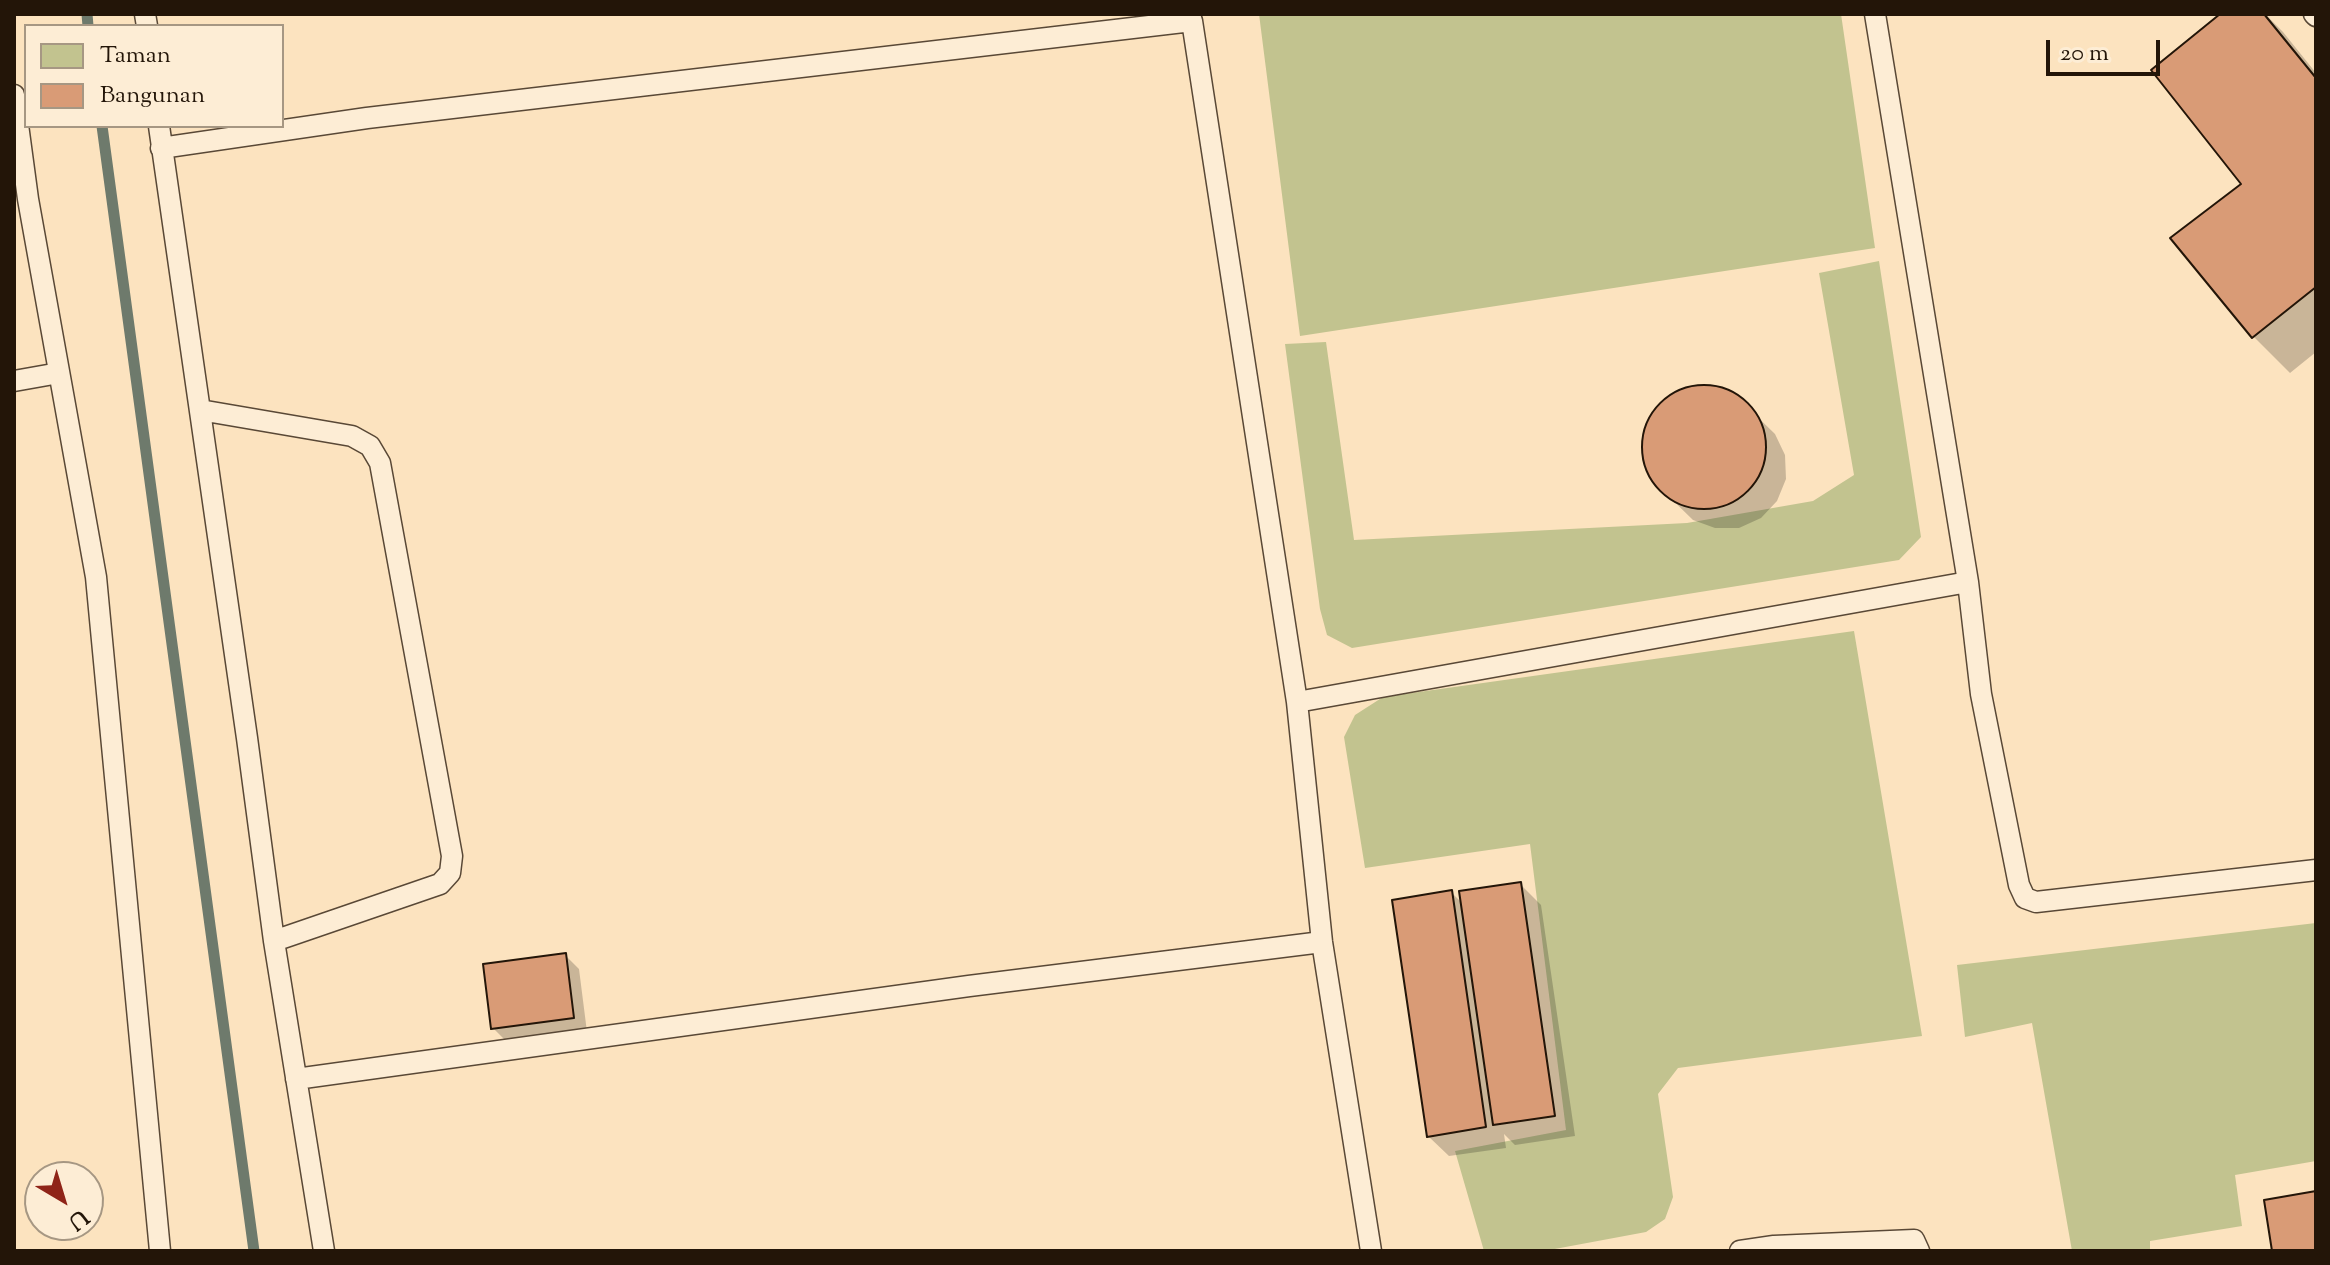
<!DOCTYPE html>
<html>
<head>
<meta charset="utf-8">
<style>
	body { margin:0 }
	#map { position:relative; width:2330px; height:1265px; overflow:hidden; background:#fce3bf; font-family:"Sorts Mill Goudy",serif }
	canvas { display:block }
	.frame { position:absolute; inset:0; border:16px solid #231508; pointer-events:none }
	.legend { position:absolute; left:24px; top:24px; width:260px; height:104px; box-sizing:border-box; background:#fdedd5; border:2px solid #a69783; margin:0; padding:10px 14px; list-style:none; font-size:24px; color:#231508 }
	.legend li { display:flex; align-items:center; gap:16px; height:40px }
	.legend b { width:40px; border:2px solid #a69783 }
	.north { position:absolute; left:24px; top:1161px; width:80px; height:80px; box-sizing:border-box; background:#fdedd5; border:2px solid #a69783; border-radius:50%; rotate:142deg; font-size:22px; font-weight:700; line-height:32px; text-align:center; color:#231508 }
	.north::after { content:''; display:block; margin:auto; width:28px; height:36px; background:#8f2418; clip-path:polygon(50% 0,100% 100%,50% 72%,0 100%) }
	.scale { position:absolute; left:2046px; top:40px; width:114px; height:36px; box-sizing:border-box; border:4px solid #231508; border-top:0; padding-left:10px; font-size:24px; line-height:28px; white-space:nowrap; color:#231508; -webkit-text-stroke:6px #fdedd5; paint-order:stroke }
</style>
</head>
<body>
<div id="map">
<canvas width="2330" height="1265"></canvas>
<div class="frame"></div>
<ul class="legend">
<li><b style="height:22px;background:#c2c38f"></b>Taman</li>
<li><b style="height:22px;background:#d99b76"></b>Bangunan</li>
</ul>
<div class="north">U</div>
<div class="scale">20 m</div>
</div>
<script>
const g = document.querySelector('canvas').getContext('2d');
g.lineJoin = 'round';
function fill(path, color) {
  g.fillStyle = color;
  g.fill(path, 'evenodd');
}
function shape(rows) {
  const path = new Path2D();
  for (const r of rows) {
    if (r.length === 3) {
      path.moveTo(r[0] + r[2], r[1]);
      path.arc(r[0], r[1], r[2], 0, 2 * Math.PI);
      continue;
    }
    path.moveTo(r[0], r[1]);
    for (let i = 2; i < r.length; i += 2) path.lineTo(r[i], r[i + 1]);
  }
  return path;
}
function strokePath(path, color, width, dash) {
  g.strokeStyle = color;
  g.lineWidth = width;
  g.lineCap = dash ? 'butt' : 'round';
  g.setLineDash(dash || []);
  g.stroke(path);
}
const green = shape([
	[1259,14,1841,14,1875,248,1300,336],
	[1879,261,1921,537,1899,560,1352,648,1327,635,1320,609,1285,344,1326,342,1354,540,1687,523,1813,501,1854,475,1819,273],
	[1854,631,1922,1036,1678,1068,1658,1094,1673,1197,1665,1219,1646,1232,1544,1251,1484,1251,1455,1151,1566,1130,1530,844,1365,868,1344,737,1355,715,1383,697],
	[2316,923,2316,1161,2235,1175,2242,1226,2150,1241,2150,1251,2072,1251,2032,1023,1965,1037,1957,965]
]);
const shadow = shape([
	[2223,14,2265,14,2283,32,2316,73,2316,352,2290,373,2254,337,2173,239,2244,184],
	[1691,388,1714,388,1736,396,1775,434,1785,455,1786,479,1777,501,1761,518,1739,528,1715,528,1693,520,1654,482,1644,461,1644,437,1653,415,1669,398],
	[1520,884,1541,905,1575,1136,1515,1145,1504,1134,1506,1148,1449,1156,1428,1136,1451,892,1463,904],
	[565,955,579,969,587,1032,507,1042,493,1028]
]);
const stream = shape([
	[87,14,88,26],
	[102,126,254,1251]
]);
const building = shape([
	[2220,14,2264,14,2316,78,2316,287,2252,338,2170,238,2241,184,2151,70,2220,14],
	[1704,447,62],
	[1521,882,1555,1116,1493,1125,1459,891,1521,882],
	[1452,890,1486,1127,1427,1137,1392,900,1452,890],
	[566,953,574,1018,491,1029,483,964,566,953],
	[2316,1191,2316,1251,2272,1251,2264,1200,2316,1191]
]);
const lane = shape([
	[145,14,147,26],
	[1875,14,1968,582,1981,694,2019,885,2025,898,2036,902,2316,870],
	[2314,14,2316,16],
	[14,95,28,199,96,577,160,1251],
	[159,126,247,738,274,941,324,1251],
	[161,148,367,118,1192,21,1297,702,1322,942,1371,1251],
	[14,381,59,373],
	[200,410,352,436,370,446,380,463,452,856,450,873,440,884,274,941],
	[1297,702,1968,582],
	[296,1079,969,986,1322,942],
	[1740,1251,1774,1246,1914,1240,1919,1251]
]);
fill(green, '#c2c38f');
fill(shadow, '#0003');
strokePath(stream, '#6e7a6c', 11);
fill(building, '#d99b76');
strokePath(building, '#231508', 2);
strokePath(lane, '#594836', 23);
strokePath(lane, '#fdedd5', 20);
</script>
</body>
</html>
